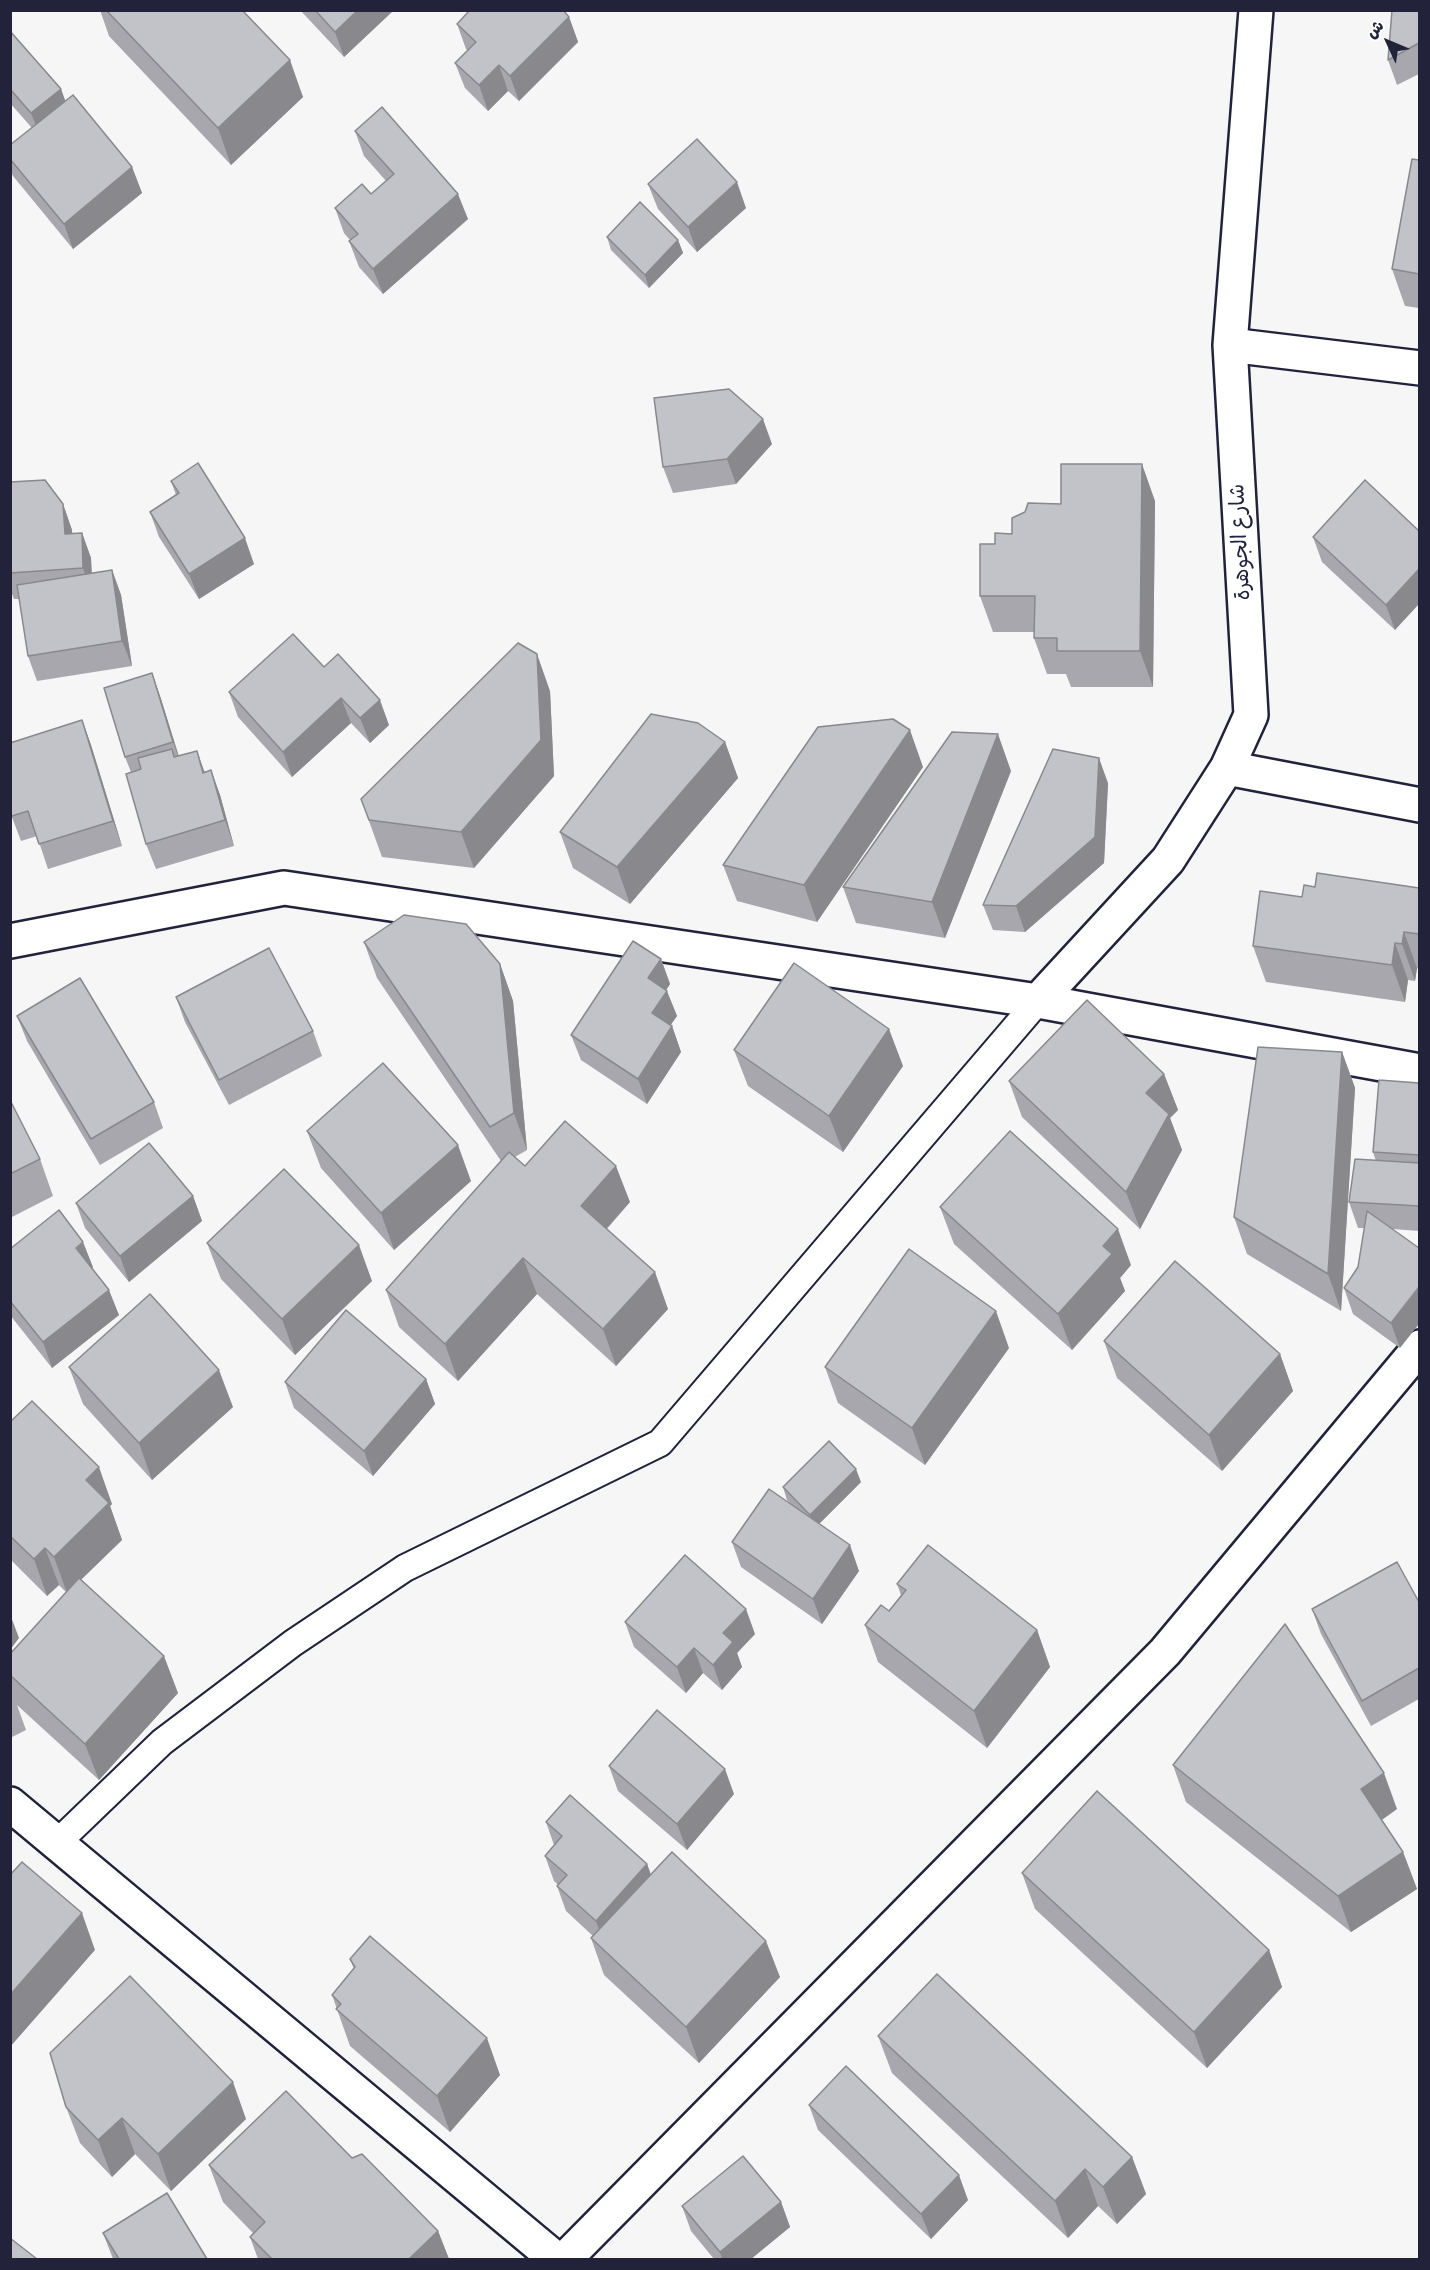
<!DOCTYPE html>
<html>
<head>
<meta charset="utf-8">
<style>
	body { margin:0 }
	#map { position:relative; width:1430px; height:2270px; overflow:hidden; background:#f6f6f7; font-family:Itim,"Playpen Sans Arabic",sans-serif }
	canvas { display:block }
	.frame { position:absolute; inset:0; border:12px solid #22223b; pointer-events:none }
	.north { position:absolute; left:1358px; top:12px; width:60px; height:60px; -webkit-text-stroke:4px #fff; paint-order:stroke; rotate:314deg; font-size:16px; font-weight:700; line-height:24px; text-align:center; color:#22223b }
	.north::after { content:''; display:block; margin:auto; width:21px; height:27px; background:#22223b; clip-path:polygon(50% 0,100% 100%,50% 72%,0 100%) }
</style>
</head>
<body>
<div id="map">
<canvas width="1430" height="2270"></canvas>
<div class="frame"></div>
<div class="north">ش</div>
</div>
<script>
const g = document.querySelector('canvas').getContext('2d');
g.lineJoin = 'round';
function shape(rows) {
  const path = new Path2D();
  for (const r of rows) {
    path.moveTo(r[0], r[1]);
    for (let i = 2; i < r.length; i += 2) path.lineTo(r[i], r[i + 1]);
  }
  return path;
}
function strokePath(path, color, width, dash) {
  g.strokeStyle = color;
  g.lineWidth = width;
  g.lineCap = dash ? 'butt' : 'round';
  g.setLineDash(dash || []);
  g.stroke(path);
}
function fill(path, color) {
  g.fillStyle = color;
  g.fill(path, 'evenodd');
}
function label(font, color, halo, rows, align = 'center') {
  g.font = font + ' Itim,"Playpen Sans Arabic",sans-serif';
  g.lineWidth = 4.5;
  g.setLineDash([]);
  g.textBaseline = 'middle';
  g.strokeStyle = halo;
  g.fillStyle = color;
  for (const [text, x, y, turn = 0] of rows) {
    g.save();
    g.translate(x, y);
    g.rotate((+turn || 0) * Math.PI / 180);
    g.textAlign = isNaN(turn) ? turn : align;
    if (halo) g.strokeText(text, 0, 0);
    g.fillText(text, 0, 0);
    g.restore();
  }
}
const service = shape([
	[57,1843,162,1742,293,1643,405,1568,660,1443,1038,1001]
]);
const minor = shape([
	[1230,345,1420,368],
	[1227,768,1420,805],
	[10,941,284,888,1038,1001,1420,1071],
	[1038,1001,1168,860,1227,768,1251,715,1230,345,1256,10],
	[10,1804,557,2260],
	[564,2260,1165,1652,1420,1347]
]);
const wall = shape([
	[100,10,242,10,303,97,231,165,109,36],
	[300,10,394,10,344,57],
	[1419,10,1419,74,1397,85,1388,60],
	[569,17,578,42,519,101,508,91,488,111,465,88,455,63,468,51,466,49,457,24],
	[10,31,61,89,65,101,132,167,142,193,73,249,13,176,10,169,10,145,32,128,10,103],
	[355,131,468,219,383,294,359,267,349,241,350,240,344,233,335,208,371,194,386,181,364,156],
	[1419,160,1419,308,1405,306,1392,269],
	[648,184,746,208,697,252,658,209],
	[607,237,678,240,683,253,649,288,611,250],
	[772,444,736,484,673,493,663,467],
	[1365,480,1395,630,1322,562,1313,537],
	[171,481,254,564,199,599,159,537,150,512,176,495],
	[10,482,63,504,72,530,72,533,82,533,91,558,92,573,112,570,121,595,132,666,37,681,28,656,19,599,14,599,10,589],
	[1155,501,1153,687,1071,687,1066,674,1047,674,1034,638,1034,632,993,632,980,596,995,544,1061,504],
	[324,667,389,725,370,743,351,723,292,777,238,717,229,692],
	[152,673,161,699,179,756,205,772,211,770,220,795,234,846,156,869,146,844,131,772,125,757],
	[550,691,554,776,474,868,382,857,361,799],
	[82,720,91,745,122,846,48,869,37,836,21,841,10,812],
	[725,742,738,778,630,904,573,868,560,832],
	[923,767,817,922,737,901,723,865],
	[1011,771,945,938,856,923,843,887],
	[1108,783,1104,863,1025,932,993,930,983,905],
	[1315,887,1419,888,1419,969,1417,968,1415,981,1408,980,1405,1002,1266,982,1253,946,1302,897],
	[364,942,500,964,513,1001,527,1150,515,1157,525,1166,630,1202,607,1229,668,1309,616,1366,537,1294,458,1381,399,1327,386,1290,501,1161,377,978],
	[661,959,670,984,666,990,677,1016,670,1025,672,1026,681,1052,647,1104,581,1060,571,1035],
	[176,997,313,1031,322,1056,229,1105,185,1022],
	[17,1016,154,1102,163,1128,100,1165,27,1041],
	[734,1050,903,1066,843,1152,748,1086],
	[1342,1052,1355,1088,1341,1311,1247,1254,1234,1217],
	[1164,1074,1178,1110,1170,1118,1182,1150,1140,1229,1022,1117,1009,1081],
	[1419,1083,1419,1231,1393,1229,1400,1348,1353,1314,1344,1288,1358,1267,1365,1228,1358,1228,1349,1202,1376,1161,1373,1152],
	[10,1100,40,1159,53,1196,10,1218],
	[307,1131,471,1181,394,1250,321,1168],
	[193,1196,202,1221,129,1282,85,1228,76,1203],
	[940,1207,1131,1265,1120,1278,1125,1291,1072,1350,954,1244],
	[207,1243,372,1281,295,1355,221,1279],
	[10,1249,93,1267,92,1268,119,1315,52,1368,10,1315],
	[1104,1341,1280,1354,1293,1391,1222,1471,1117,1378],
	[1009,1348,925,1465,838,1403,825,1367],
	[69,1367,233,1407,152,1480,83,1404],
	[426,1379,435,1404,373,1476,294,1408,285,1382],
	[10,1422,112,1504,110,1506,122,1540,81,1580,178,1693,99,1780,17,1705,26,1730,10,1738,10,1675,66,1592,59,1585,47,1596,10,1559],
	[861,1482,819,1524,859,1571,822,1624,741,1567,732,1542,790,1503,787,1500,783,1487],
	[897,1584,1037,1630,1050,1667,987,1748,878,1662,865,1625,889,1611,901,1595],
	[1419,1602,1419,1699,1371,1726,1321,1634,1312,1609],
	[625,1622,755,1634,737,1653,742,1667,722,1690,703,1673,686,1693,634,1647],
	[1173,1765,1397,1809,1382,1820,1403,1852,1417,1889,1351,1932,1186,1802],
	[609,1766,734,1794,687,1850,618,1791],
	[546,1822,647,1864,651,1875,780,1977,699,2063,604,1975,591,1938,593,1936,566,1911,557,1886,558,1885,554,1881,545,1856,554,1845],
	[1022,1873,1269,1950,1282,1987,1207,2068,1035,1909],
	[350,1959,500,2075,450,2132,350,2046,332,1995,354,1969],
	[878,2036,1132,2157,1146,2194,1117,2224,1098,2206,1068,2238,892,2073],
	[809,2105,968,2200,931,2239,818,2130],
	[66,2107,246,2119,171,2191,135,2154,112,2177,80,2143],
	[352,2158,438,2231,449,2259,258,2259,250,2237,253,2233,223,2202,209,2165],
	[781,2202,790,2227,751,2259,714,2259,691,2231,682,2206],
	[103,2233,207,2259,113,2259]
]);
const shadedWall = shape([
	[358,10,394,10,344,57,335,32],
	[569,17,578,42,519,101,510,76],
	[290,60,303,97,231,165,218,128],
	[499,65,508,91,488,111,479,85],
	[61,89,70,114,41,138,31,113],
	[132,167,142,193,73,249,64,224],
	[737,182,746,208,697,252,688,227],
	[458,194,468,219,383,294,373,269],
	[678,240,683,253,649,288,645,275],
	[763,419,772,444,736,484,727,459],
	[1142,464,1155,501,1153,687,1140,651],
	[63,504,72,530,74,559,65,534],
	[82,533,91,558,92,594,83,568],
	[245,538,254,564,199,599,189,574],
	[1419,569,1419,604,1395,630,1386,605],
	[112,570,121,595,132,666,122,641],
	[537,654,550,691,554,776,474,868,461,832],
	[152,673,161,699,182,768,173,742],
	[341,698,351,723,292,777,283,752],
	[380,700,389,725,370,743,360,718],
	[82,720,91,745,122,846,113,821],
	[910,730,923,767,817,922,804,885],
	[998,734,1011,771,945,938,932,902],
	[725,742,738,778,630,904,617,867],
	[197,751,206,776,203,773],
	[1099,758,1108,783,1104,863,1025,932,1016,906],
	[211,770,220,795,234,846,225,820],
	[1404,932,1417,968,1415,981,1402,944],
	[1395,943,1408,980,1405,1002,1392,965],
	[661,959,670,984,658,1003,648,978],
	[500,964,513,1001,527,1150,514,1113],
	[667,991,677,1016,661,1039,652,1013],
	[672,1026,681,1052,647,1104,638,1079],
	[889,1029,903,1066,843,1152,829,1116],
	[1342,1052,1355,1088,1341,1311,1328,1274],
	[1164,1074,1178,1110,1170,1118,1182,1150,1140,1229,1126,1192,1146,1093],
	[458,1145,471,1181,394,1250,381,1213],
	[616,1166,630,1202,594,1242,581,1206],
	[193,1196,202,1221,129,1282,120,1256],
	[1118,1229,1131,1265,1120,1278,1125,1291,1072,1350,1058,1314,1103,1246],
	[83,1242,93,1267,86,1273,76,1248],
	[359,1245,372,1281,295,1355,282,1319],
	[523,1258,537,1294,458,1381,445,1344],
	[655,1272,668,1309,616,1366,603,1329],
	[1419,1287,1419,1324,1400,1348,1391,1323],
	[109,1290,119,1315,52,1368,43,1342],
	[996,1311,1009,1348,925,1465,912,1428],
	[1280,1354,1293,1391,1222,1471,1209,1435],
	[219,1370,233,1407,152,1480,139,1443],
	[426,1379,435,1404,373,1476,364,1451],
	[99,1467,112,1504,110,1506,122,1540,67,1593,54,1557,86,1480],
	[856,1469,861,1482,815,1528,810,1515],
	[850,1545,859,1571,822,1624,813,1599],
	[45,1548,59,1585,47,1596,34,1559],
	[746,1609,755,1634,737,1653,742,1667,722,1690,713,1665,723,1633],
	[10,1614,19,1638,10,1650],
	[1037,1630,1050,1667,987,1748,974,1711],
	[694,1648,703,1673,686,1693,677,1667],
	[164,1656,178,1693,99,1780,85,1744],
	[725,1769,734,1794,687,1850,677,1824],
	[1384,1773,1397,1809,1374,1825,1361,1789],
	[1403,1852,1417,1889,1351,1932,1338,1896],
	[647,1864,656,1889,605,1946,596,1921],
	[82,1913,95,1950,10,2047,10,1995],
	[766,1941,780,1977,699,2063,686,2027],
	[1269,1950,1282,1987,1207,2068,1194,2032],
	[487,2038,500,2075,450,2132,437,2096],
	[233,2082,246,2119,171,2191,158,2154],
	[122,2118,135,2154,112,2177,98,2140],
	[1132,2157,1146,2194,1117,2224,1103,2187],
	[1085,2169,1098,2206,1068,2238,1055,2201],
	[959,2175,968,2200,931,2239,921,2214],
	[781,2202,790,2227,751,2259,722,2259,720,2252],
	[438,2231,449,2259,409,2259]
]);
const building = shape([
	[106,10,242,10,290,60,218,128,106,10],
	[315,10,358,10,335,32,315,10],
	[470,10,563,10,569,17,510,76,499,65,479,85,455,63,476,42,457,24,470,10],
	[1392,10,1419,10,1419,43,1388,60,1392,10],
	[10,31,61,89,31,113,10,89,10,31],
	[73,95,132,167,64,224,10,159,10,145,73,95],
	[382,107,458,194,373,269,349,241,358,234,335,208,362,184,371,194,394,174,355,131,382,107],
	[697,139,737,182,688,227,648,184,697,139],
	[1412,159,1419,160,1419,274,1392,269,1412,159],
	[640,202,678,240,645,275,607,237,640,202],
	[729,389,763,419,727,459,663,467,654,398,729,389],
	[198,463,245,538,189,574,150,512,179,493,171,481,198,463],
	[1061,464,1142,464,1140,651,1057,651,1057,638,1034,638,1035,596,980,596,980,544,995,544,995,533,1012,534,1012,518,1025,512,1028,503,1061,504,1061,464],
	[45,480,63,504,65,534,82,533,83,568,10,573,10,482,45,480],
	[1365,480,1419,531,1419,569,1386,605,1313,537,1365,480],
	[112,570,122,641,28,656,17,585,112,570],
	[293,634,324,667,338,654,380,700,360,718,341,698,283,752,229,692,293,634],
	[518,643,537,654,541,740,461,832,369,820,361,799,518,643],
	[152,673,173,742,125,757,104,688,152,673],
	[651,714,698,723,725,742,617,867,560,832,651,714],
	[893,719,910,730,804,885,723,865,818,727,893,719],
	[82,720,113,821,39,844,28,811,12,816,10,812,10,743,82,720],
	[952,732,998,734,932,902,843,887,952,732],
	[172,749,174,757,197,751,203,773,211,770,225,820,146,844,126,774,141,769,138,758,172,749],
	[1053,749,1099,758,1095,837,1016,906,983,905,1053,749],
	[1317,873,1419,888,1419,934,1404,932,1402,944,1395,943,1392,965,1253,946,1260,891,1302,897,1304,885,1315,887,1317,873],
	[404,915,466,924,500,964,514,1113,490,1127,364,942,404,915],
	[633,941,661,959,648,978,667,991,652,1013,672,1026,638,1079,571,1035,633,941],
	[269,948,313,1031,219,1080,176,997,269,948],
	[794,963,889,1029,829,1116,734,1050,794,963],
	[80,978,154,1102,91,1139,17,1016,80,978],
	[1087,1000,1164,1074,1146,1093,1169,1114,1126,1192,1009,1081,1087,1000],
	[1258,1047,1342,1052,1328,1274,1234,1217,1258,1047],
	[383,1063,458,1145,381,1213,307,1131,383,1063],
	[1379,1080,1419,1083,1419,1155,1373,1152,1379,1080],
	[10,1100,40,1159,10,1174,10,1100],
	[565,1121,616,1166,581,1206,655,1272,603,1329,523,1258,445,1344,386,1290,509,1152,525,1166,565,1121],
	[1010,1131,1118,1229,1103,1246,1112,1254,1058,1314,940,1207,1010,1131],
	[149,1143,193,1196,120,1256,76,1203,149,1143],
	[1355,1159,1419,1163,1419,1206,1349,1202,1355,1159],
	[284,1169,359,1245,282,1319,207,1243,284,1169],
	[59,1210,83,1242,76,1248,109,1290,43,1342,10,1301,10,1249,59,1210],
	[1367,1211,1419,1248,1419,1287,1391,1323,1344,1288,1358,1267,1367,1211],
	[909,1249,996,1311,912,1428,825,1367,909,1249],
	[1175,1261,1280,1354,1209,1435,1104,1341,1175,1261],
	[150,1294,219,1370,139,1443,69,1367,150,1294],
	[346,1310,426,1379,364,1451,285,1382,346,1310],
	[32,1401,99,1467,86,1480,109,1503,54,1557,45,1548,34,1559,10,1536,10,1422,32,1401],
	[829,1441,856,1469,810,1515,783,1487,829,1441],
	[769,1489,850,1545,813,1599,732,1542,769,1489],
	[928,1545,1037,1630,974,1711,865,1625,881,1605,889,1611,906,1590,897,1584,928,1545],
	[685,1555,746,1609,723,1633,733,1642,713,1665,694,1648,677,1667,625,1622,685,1555],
	[1397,1562,1419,1602,1419,1668,1362,1701,1312,1609,1397,1562],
	[79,1578,164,1656,85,1744,10,1675,10,1654,79,1578],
	[1285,1624,1384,1773,1361,1789,1403,1852,1338,1896,1173,1765,1285,1624],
	[657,1710,725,1769,677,1824,609,1766,657,1710],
	[1097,1791,1269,1950,1194,2032,1022,1873,1097,1791],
	[570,1795,647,1864,596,1921,557,1886,567,1875,545,1856,562,1836,546,1822,570,1795],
	[672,1852,766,1941,686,2027,591,1938,672,1852],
	[22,1862,82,1913,10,1995,10,1875,22,1862],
	[370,1936,487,2038,437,2096,336,2009,341,2004,332,1995,355,1967,350,1959,370,1936],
	[937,1974,1132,2157,1103,2187,1085,2169,1055,2201,878,2036,937,1974],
	[130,1976,233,2082,158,2154,122,2118,98,2140,66,2107,50,2053,130,1976],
	[846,2066,959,2175,921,2214,809,2105,846,2066],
	[286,2091,352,2158,362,2154,438,2231,409,2259,272,2259,250,2237,265,2222,209,2165,286,2091],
	[743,2156,781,2202,720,2252,682,2206,743,2156],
	[167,2193,207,2259,119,2259,103,2233,167,2193],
	[10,2238,37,2259,10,2259,10,2238]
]);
const streetNames = [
	["شارع الجوهرة",1241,542,-93]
];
strokePath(service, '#22223b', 30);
strokePath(minor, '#22223b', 38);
strokePath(service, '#fff', 26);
strokePath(minor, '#fff', 33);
fill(wall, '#a7a7ad');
fill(shadedWall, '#88888d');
fill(building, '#c2c2c9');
strokePath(building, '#88888d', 1.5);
label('21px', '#22223b', '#fff', streetNames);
</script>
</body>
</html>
